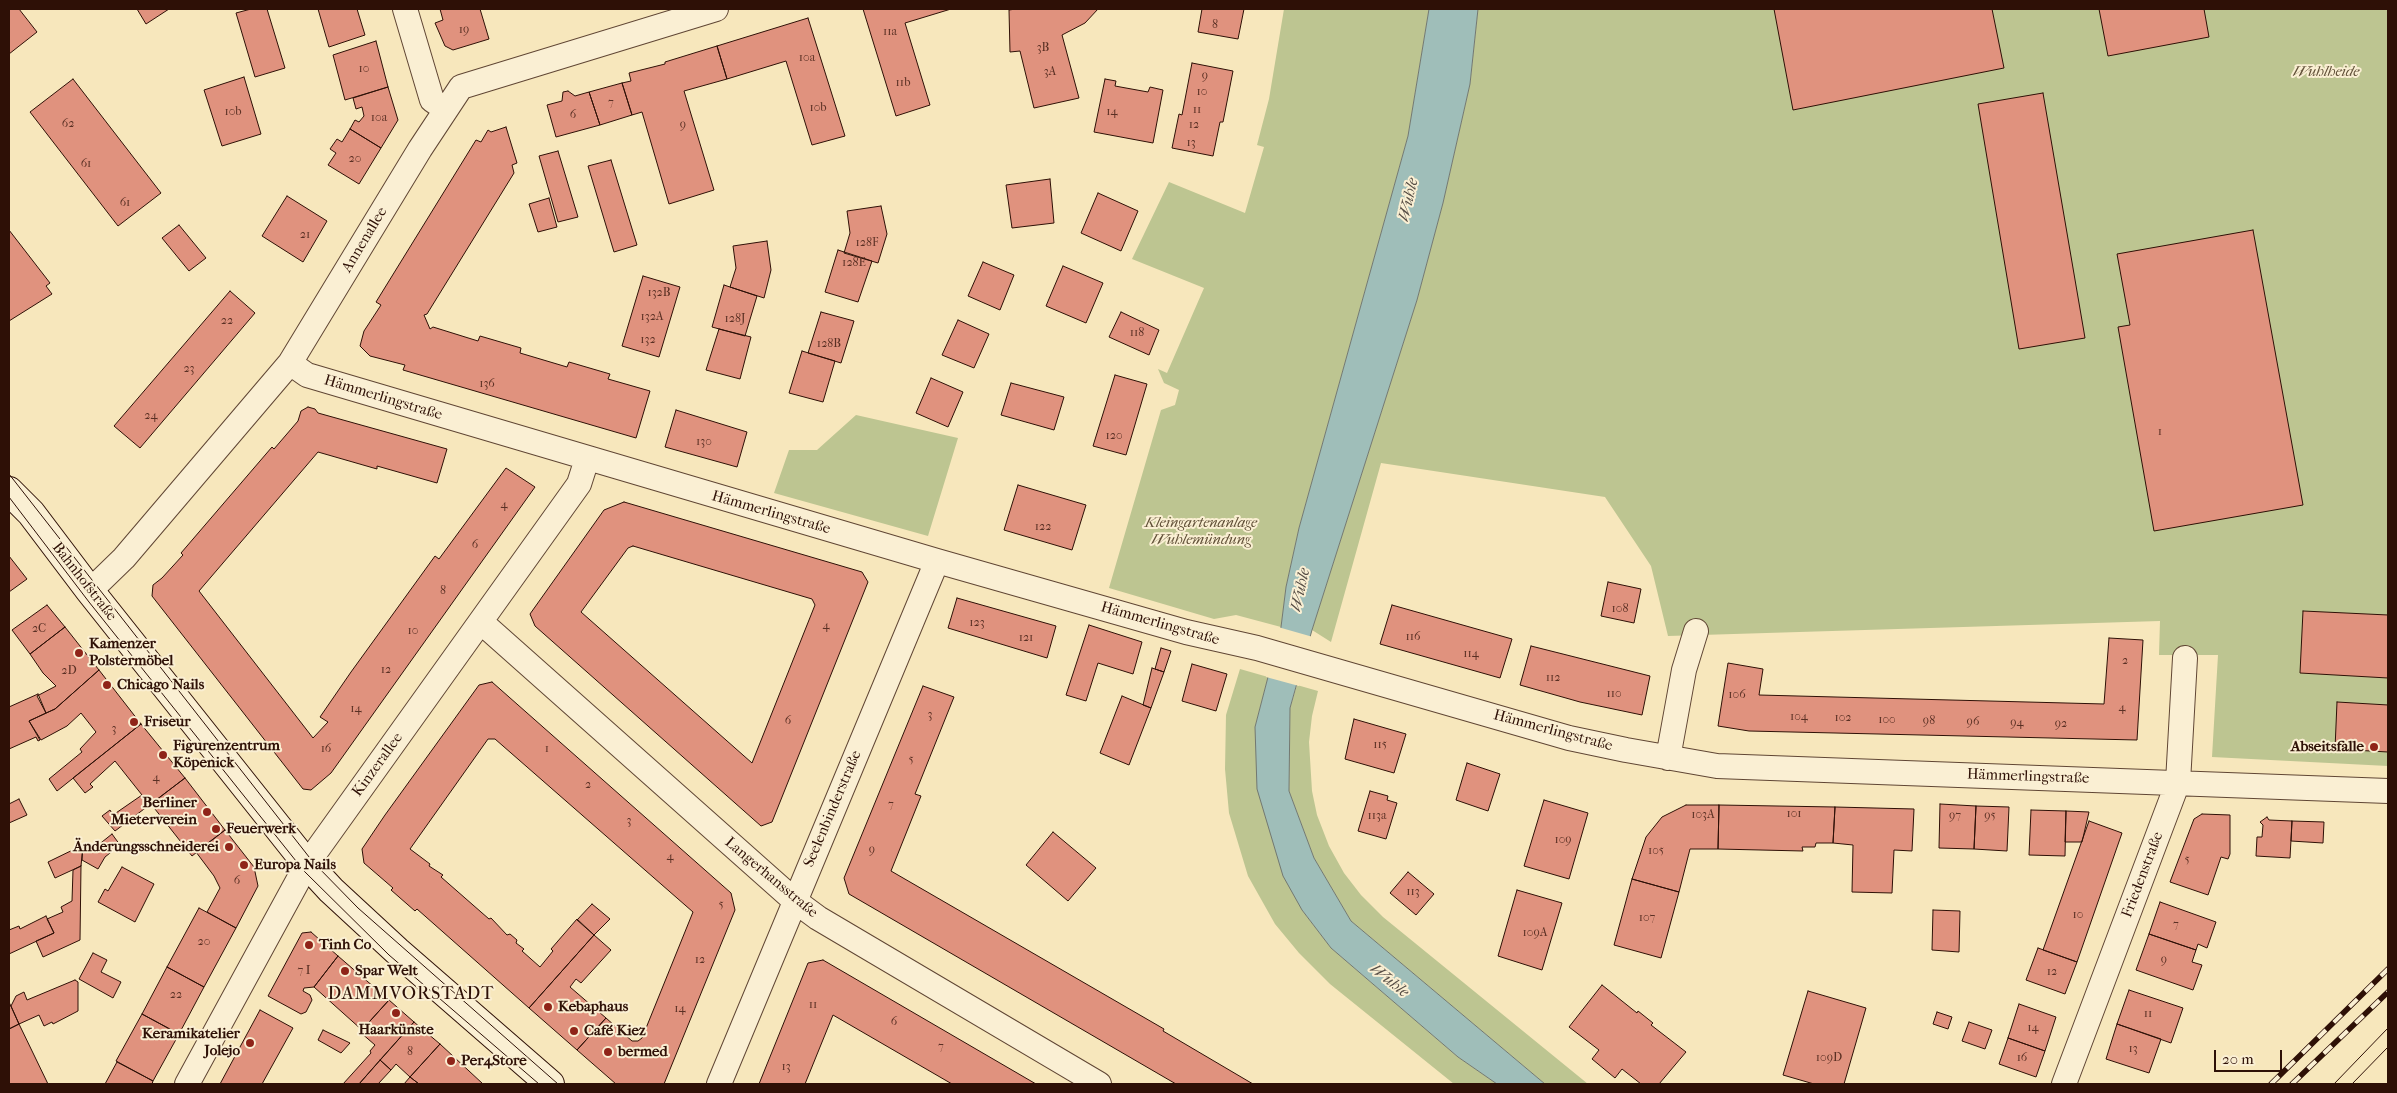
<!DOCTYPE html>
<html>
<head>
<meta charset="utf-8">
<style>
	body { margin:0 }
	#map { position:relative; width:2397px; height:1093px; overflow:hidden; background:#f7e7bc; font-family:"IM FELL French Canon",serif }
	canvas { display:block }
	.frame { position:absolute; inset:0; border:10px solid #2e1006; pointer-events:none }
	.scale { position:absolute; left:2214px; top:1050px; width:68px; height:22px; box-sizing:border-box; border:2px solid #2e1006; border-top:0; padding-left:6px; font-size:15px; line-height:18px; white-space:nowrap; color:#2e1006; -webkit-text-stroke:4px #faefd3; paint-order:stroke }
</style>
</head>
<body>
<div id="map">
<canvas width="2397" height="1093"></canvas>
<div class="frame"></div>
<div class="scale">20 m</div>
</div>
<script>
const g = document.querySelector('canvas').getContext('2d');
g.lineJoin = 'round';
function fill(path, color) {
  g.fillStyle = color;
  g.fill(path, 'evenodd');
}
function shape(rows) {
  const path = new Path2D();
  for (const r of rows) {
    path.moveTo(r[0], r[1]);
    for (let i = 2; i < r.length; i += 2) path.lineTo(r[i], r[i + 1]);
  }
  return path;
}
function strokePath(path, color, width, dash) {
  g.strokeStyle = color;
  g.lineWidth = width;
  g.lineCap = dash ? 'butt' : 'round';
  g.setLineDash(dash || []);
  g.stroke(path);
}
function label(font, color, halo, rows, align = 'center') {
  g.font = font + ' "IM FELL French Canon",serif';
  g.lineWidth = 4;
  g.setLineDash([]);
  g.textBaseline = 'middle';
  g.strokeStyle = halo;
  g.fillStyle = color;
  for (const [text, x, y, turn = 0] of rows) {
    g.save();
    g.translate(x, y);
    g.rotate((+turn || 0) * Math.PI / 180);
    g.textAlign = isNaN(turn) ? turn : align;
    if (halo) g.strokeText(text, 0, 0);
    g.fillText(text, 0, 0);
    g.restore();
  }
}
const green = shape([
	[1284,9,1429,9,1408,136,1299,528,1286,587,1281,627,1236,615,1214,619,1109,588,1161,410,1175,405,1179,390,1164,383,1158,369,1167,373,1204,288,1132,259,1169,182,1245,213,1264,147,1257,145,1269,99],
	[1478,9,2388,9,2388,766,2212,757,2218,655,2159,655,2160,621,1668,636,1651,566,1605,497,1381,463,1331,642,1312,630,1417,300,1443,203,1470,84],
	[856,415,958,438,928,536,774,493,789,450,817,450],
	[1240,669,1268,677,1255,727,1302,910,1331,948,1458,1057,1497,1084,1454,1084,1330,984,1299,953,1275,924,1248,876,1229,813,1225,769,1226,715],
	[1297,685,1318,691,1312,716,1309,742,1312,791,1317,815,1329,846,1344,873,1361,895,1383,917,1588,1084,1545,1084,1351,921,1314,858,1289,791,1290,708]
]);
const water = shape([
	[1429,9,1478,9,1470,84,1443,203,1417,300,1312,630,1290,708,1289,791,1314,858,1351,921,1545,1084,1497,1084,1458,1057,1331,948,1302,910,1283,876,1257,789,1255,727,1281,627,1286,587,1299,528,1408,136,1429,9]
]);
const pier = shape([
	[1278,627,1313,637,1299,686,1266,677]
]);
const building = shape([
	[9,9,19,9,37,32,9,54,9,9],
	[137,9,169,9,146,24,137,9],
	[251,9,267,9,285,68,255,77,236,13,251,9],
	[318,9,357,9,365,35,329,47,318,9],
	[440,9,480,9,489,39,453,50,445,46,435,23,443,20,440,9],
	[863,9,951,9,905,23,930,105,896,116,863,9],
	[1016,9,1098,9,1085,23,1062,35,1079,98,1034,108,1020,51,1010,52,1009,10,1016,9],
	[1202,9,1244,9,1238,39,1198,32,1202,9],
	[1774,9,1992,9,2004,68,1793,110,1774,9],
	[2099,9,2204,9,2209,37,2108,56,2099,9],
	[808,18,845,136,812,145,786,61,727,79,717,46,808,18],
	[376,41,388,87,345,100,333,55,376,41],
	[717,46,727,79,684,91,714,190,669,204,642,112,632,115,622,83,631,81,629,73,665,64,665,62,717,46],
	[1192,63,1233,71,1223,122,1220,122,1213,156,1172,148,1179,114,1182,115,1192,63],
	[244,77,261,134,222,146,204,90,244,77],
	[73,79,161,193,118,226,30,112,73,79],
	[1105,79,1116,81,1115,86,1148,92,1150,87,1163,90,1153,143,1094,132,1105,79],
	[622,83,632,115,600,125,589,92,622,83],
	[388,87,398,120,381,148,350,129,355,120,359,122,364,116,362,107,356,109,353,98,388,87],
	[568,91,575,96,589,92,600,125,556,137,547,105,562,101,563,92,568,91],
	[2043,93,2085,338,2019,349,1978,104,2043,93],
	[506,127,517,163,512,165,514,173,427,314,424,315,430,329,433,327,478,341,480,336,521,348,520,353,567,367,569,362,610,374,608,379,650,391,636,438,403,370,405,365,370,356,360,346,364,331,381,305,376,302,476,140,481,142,488,130,491,132,506,127],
	[350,129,381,148,359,184,328,165,336,153,330,149,337,139,342,142,350,129],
	[558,151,578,217,558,222,539,156,558,151],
	[611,160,637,245,614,252,588,166,611,160],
	[1050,179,1054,223,1012,228,1006,185,1050,179],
	[1098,193,1138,211,1121,251,1081,233,1098,193],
	[287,196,327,221,303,262,262,236,287,196],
	[549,198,557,227,538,232,529,204,549,198],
	[881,206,887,234,878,263,844,253,850,233,847,211,881,206],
	[179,225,206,258,189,271,162,238,179,225],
	[9,230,50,283,46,286,52,294,9,321,9,230],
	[2253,230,2303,505,2154,531,2118,327,2130,325,2117,254,2253,230],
	[767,241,771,270,764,298,730,287,736,268,733,246,767,241],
	[838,250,872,261,858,302,825,292,838,250],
	[983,262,1014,275,1000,310,968,296,983,262],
	[1063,266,1103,283,1086,323,1046,306,1063,266],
	[643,276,680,287,659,357,622,346,643,276],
	[724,285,757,296,745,336,712,327,724,285],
	[230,291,255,313,140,448,114,426,230,291],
	[821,312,854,321,841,363,808,353,821,312],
	[1121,312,1159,330,1149,355,1109,337,1121,312],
	[958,320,989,334,974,368,942,355,958,320],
	[719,329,751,337,740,379,706,370,719,329],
	[802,351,835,361,823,402,789,393,802,351],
	[1115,375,1147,384,1126,455,1093,446,1115,375],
	[931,378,963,392,948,427,916,413,931,378],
	[1011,383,1064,397,1054,430,1001,415,1011,383],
	[308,407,315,409,318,413,447,449,437,483,377,466,377,469,318,452,199,591,313,738,328,722,320,717,351,672,435,556,439,559,506,468,535,487,331,773,311,790,303,789,152,596,153,585,162,578,183,555,181,553,272,447,274,449,298,421,301,411,308,407],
	[676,410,747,432,737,467,665,447,676,410],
	[1018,485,1086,505,1072,550,1004,530,1018,485],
	[624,502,862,572,868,582,772,822,761,826,535,626,530,614,604,510,624,502],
	[633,546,812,599,815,605,752,763,581,612,628,548,633,546],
	[9,556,27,579,9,592,9,556],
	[1608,582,1641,589,1634,623,1601,616,1608,582],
	[957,598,1056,626,1047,658,948,628,957,598],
	[47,605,65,627,30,654,12,630,47,605],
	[1392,605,1512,639,1500,678,1380,644,1392,605],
	[2303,611,2388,615,2388,678,2300,673,2303,611],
	[1089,625,1142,642,1133,674,1098,663,1086,701,1066,695,1089,625],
	[65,627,99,670,55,709,46,713,37,696,56,686,43,673,30,654,65,627],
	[2109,638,2143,640,2137,740,1749,731,1718,726,1728,663,1763,669,1759,695,2104,704,2109,638],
	[1531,646,1650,676,1642,715,1580,702,1520,685,1531,646],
	[1161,648,1171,651,1164,672,1155,669,1161,648],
	[1192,664,1227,674,1216,711,1182,701,1192,664],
	[1152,668,1164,672,1151,708,1143,705,1152,668],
	[99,670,141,724,57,791,49,779,82,752,80,749,96,732,81,713,67,726,41,740,29,721,55,709,99,670],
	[492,682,731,893,735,910,664,1084,616,1084,577,1050,606,1018,632,1041,638,1041,642,1038,693,912,495,739,488,739,410,849,430,864,429,866,443,875,441,877,489,919,491,918,507,935,510,934,517,940,516,943,524,949,522,951,540,967,553,951,551,949,577,919,594,935,529,1008,417,909,415,911,391,890,393,888,364,863,362,849,385,815,479,685,492,682],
	[923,686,954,697,915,794,921,796,891,871,1164,1029,1163,1031,1253,1084,1257,1084,1176,1084,849,894,844,878,923,686],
	[38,694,46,713,29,721,40,740,38,741,36,737,9,749,9,707,38,694],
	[1122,696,1151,708,1129,765,1100,753,1122,696],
	[2337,702,2388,705,2388,752,2335,749,2337,702],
	[1354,719,1406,734,1394,773,1345,759,1354,719],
	[141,724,185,778,115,831,102,816,110,810,113,815,142,795,115,761,90,784,93,787,85,793,73,778,141,724],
	[1467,763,1500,774,1488,811,1456,800,1467,763],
	[185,778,225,830,192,856,151,804,185,778],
	[1370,791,1388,796,1387,800,1397,803,1386,839,1358,831,1370,791],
	[19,799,27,815,9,823,9,804,19,799],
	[1544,800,1588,813,1569,879,1524,866,1544,800],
	[1940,804,1976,806,1974,849,1939,848,1940,804],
	[1686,805,1719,805,1718,849,1690,849,1679,892,1632,879,1646,837,1662,817,1686,805],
	[1719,805,1835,807,1833,843,1816,843,1815,847,1802,847,1803,851,1718,849,1719,805],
	[1976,806,2009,807,2007,851,1974,849,1976,806],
	[1835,807,1914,809,1912,851,1894,850,1892,893,1852,892,1853,845,1833,843,1835,807],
	[2031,810,2066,811,2065,856,2029,855,2031,810],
	[2066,811,2089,812,2082,842,2065,842,2066,811],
	[2202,814,2230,815,2230,854,2228,859,2221,857,2208,895,2170,882,2194,819,2202,814],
	[2267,817,2269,820,2292,821,2290,858,2256,856,2257,837,2262,837,2263,825,2260,822,2267,817],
	[2089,821,2122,833,2077,962,2043,950,2089,821],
	[2292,821,2324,822,2323,843,2291,841,2292,821],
	[225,830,254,867,258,886,236,928,207,912,220,888,214,876,196,852,225,830],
	[1053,832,1096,868,1068,901,1026,865,1053,832],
	[112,834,120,845,105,857,98,869,82,860,83,845,92,850,112,834],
	[83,845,81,866,55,878,48,862,83,845],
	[81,866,80,940,43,957,36,941,54,933,47,919,63,912,61,907,72,901,73,870,81,866],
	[122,867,154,884,135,922,98,902,105,889,108,891,122,867],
	[1408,872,1434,894,1416,915,1390,893,1408,872],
	[1632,879,1679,892,1661,958,1614,945,1632,879],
	[1517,890,1562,903,1542,970,1498,956,1517,890],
	[2160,902,2216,922,2207,948,2198,944,2196,950,2149,934,2160,902],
	[592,904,610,919,594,935,577,920,592,904],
	[199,908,236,928,204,987,167,967,199,908],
	[1933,910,1960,911,1959,952,1932,950,1933,910],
	[46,916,54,933,9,954,9,930,19,926,20,929,46,916],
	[311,932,338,956,314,987,304,988,303,991,310,995,312,1000,306,1012,301,1014,268,996,302,933,311,932],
	[2149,934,2196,950,2192,962,2202,965,2193,990,2136,970,2149,934],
	[594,935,611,950,581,983,576,979,570,987,606,1018,577,1050,529,1008,594,935],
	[2038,948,2077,962,2065,994,2026,980,2038,948],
	[93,953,107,960,101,972,121,982,113,998,79,979,93,953],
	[338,956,389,1000,362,1030,314,987,338,956],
	[823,960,1036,1084,952,1084,833,1015,805,1084,759,1084,808,963,823,960],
	[167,967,204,987,179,1034,142,1014,167,967],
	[75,980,78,982,78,1011,53,1024,52,1022,44,1026,39,1015,19,1024,11,1006,16,996,24,992,27,1000,75,980],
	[1602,985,1637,1013,1638,1011,1653,1023,1651,1025,1686,1052,1659,1084,1641,1084,1622,1069,1615,1078,1592,1059,1599,1050,1569,1027,1602,985],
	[2129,990,2183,1008,2171,1043,2117,1024,2129,990],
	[1808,991,1866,1008,1844,1084,1814,1084,1783,1075,1808,991],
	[389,1000,414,1022,359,1084,343,1084,371,1053,370,1051,375,1045,360,1032,389,1000],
	[9,1002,19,1024,9,1029,9,1002],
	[2019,1004,2056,1017,2045,1051,2008,1038,2019,1004],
	[260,1010,293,1028,262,1084,220,1084,260,1010],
	[1937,1012,1952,1017,1948,1029,1933,1024,1937,1012],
	[142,1014,179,1034,153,1081,116,1061,142,1014],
	[414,1022,440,1044,410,1077,396,1064,391,1070,380,1060,414,1022],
	[1969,1022,1992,1030,1985,1049,1962,1041,1969,1022],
	[19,1024,48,1084,9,1084,9,1029,19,1024],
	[2117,1024,2161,1039,2149,1073,2106,1059,2117,1024],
	[323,1030,350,1043,341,1053,318,1040,323,1030],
	[2008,1038,2045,1051,2036,1077,1999,1064,2008,1038],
	[440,1044,483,1084,419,1084,410,1077,440,1044],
	[380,1060,391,1070,378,1084,359,1084,380,1060],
	[117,1062,153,1081,152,1084,105,1084,117,1062],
	[410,1077,419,1084,404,1084,410,1077]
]);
const minor = shape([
	[405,9,432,100,445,109],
	[290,363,307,375,937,561,1186,632,1257,648,1569,738,1626,750,1717,766,2388,791],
	[90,591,124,558,290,363,420,149,461,87,716,9],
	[481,622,795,901,818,918,1099,1084],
	[1668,758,1684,670,1696,631],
	[187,1084,307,864,579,484,587,459],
	[719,1084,937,561],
	[2064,1084,2178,782,2185,658]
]);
const secondary = shape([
	[9,491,31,513,90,591,307,864,331,890,397,951,550,1084]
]);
const tram = shape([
	[9,474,313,862,358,908,558,1084],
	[9,497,89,602,304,871,389,955,539,1084],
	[2334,1084,2388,1028],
	[2352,1084,2388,1047]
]);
const rail = shape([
	[2271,1084,2388,969],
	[2292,1084,2388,992]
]);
const markers = [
	[79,653,5,"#8f2418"],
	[107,685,5,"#8f2418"],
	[134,722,5,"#8f2418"],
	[2374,747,5,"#8f2418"],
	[163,755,5,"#8f2418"],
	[207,812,5,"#8f2418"],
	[216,829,5,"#8f2418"],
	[229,847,5,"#8f2418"],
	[244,865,5,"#8f2418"],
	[309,945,5,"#8f2418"],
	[345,971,5,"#8f2418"],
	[548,1007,5,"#8f2418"],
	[396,1013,5,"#8f2418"],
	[574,1031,5,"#8f2418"],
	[250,1043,5,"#8f2418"],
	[608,1052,5,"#8f2418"],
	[451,1061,5,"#8f2418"]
];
const numberNames = [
	["8",1215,25],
	["19",464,30],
	["11a",890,32],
	["3B",1043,48],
	["10a",807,58],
	["10",364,69],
	["3A",1050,72],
	["9",1205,76],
	["11b",903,83],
	["10",1202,92],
	["7",611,103],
	["10b",818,108],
	["11",1197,110],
	["10b",233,112],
	["14",1112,112],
	["6",573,115],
	["10a",379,118],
	["62",68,124],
	["9",683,125],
	["12",1194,125],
	["13",1191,143],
	["20",355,159],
	["61",86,164],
	["61",125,203],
	["21",305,235],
	["128F",867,243],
	["128E",854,263],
	["132B",659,293],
	["132A",652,317],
	["128J",735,319],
	["22",227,321],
	["118",1137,333],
	["132",648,340],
	["128B",829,344],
	["23",189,369],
	["136",487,384],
	["24",151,416],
	["1",2160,432],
	["120",1114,436],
	["130",704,442],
	["4",504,505],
	["122",1043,527],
	["6",475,545],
	["8",443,591],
	["108",1620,609],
	["123",977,623],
	["4",826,626],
	["2C",39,629],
	["10",413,631],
	["116",1413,637],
	["121",1026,638],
	["114",1471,654],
	["2",2125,661],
	["12",386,670],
	["2D",69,671],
	["112",1553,678],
	["110",1614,694],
	["106",1737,695],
	["4",2122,708],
	["14",356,709],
	["3",930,715],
	["104",1799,717],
	["102",1843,718],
	["100",1887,720],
	["6",788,721],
	["98",1929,721],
	["96",1973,722],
	["94",2017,723],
	["92",2061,724],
	["3",114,729],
	["115",1380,745],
	["16",326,749],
	["1",547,749],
	["5",911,760],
	["4",156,778],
	["2",588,785],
	["7",891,805],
	["101",1794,814],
	["103A",1703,815],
	["113a",1377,816],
	["97",1955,816],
	["95",1990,816],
	["3",629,821],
	["109",1563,840],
	["9",872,850],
	["105",1656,851],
	["4",670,857],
	["5",2187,860],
	["6",237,881],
	["113",1413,892],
	["5",721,905],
	["10",2078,915],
	["107",1647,918],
	["7",2176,925],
	["109A",1535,933],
	["20",204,942],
	["12",700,960],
	["9",2164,960],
	["7 I",304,971],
	["12",2052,972],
	["22",176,995],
	["11",813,1005],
	["14",680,1009],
	["11",2148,1014],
	["6",894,1022],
	["14",2033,1028],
	["7",941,1047],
	["13",2133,1049],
	["8",410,1052],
	["109D",1829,1058],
	["16",2022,1058],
	["13",786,1067]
];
const parkNames = [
	["Wuhlheide",2326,72],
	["Kleingartenanlage",1201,523],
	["Wuhlemündung",1201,540]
];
const streetNames = [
	["Annenallee",365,240,-59],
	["Hämmerlingstraße",383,398,17],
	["Hämmerlingstraße",771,513,16],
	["Bahnhofstraße",84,582,52],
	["Hämmerlingstraße",1160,624,16],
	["Hämmerlingstraße",1553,731,15],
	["Kinzerallee",378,765,-54],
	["Hämmerlingstraße",2028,777,2],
	["Seelenbinderstraße",833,809,-67],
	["Friedenstraße",2143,875,-69],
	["Langerhansstraße",771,878,40]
];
const poiNames = [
	["Kamenzer",89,644],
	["Polstermöbel",89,661],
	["Chicago Nails",117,685],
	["Friseur",144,722],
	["Figurenzentrum",173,746],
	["Köpenick",173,763],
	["Abseitsfalle",2364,747,"right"],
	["Berliner",197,803,"right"],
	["Mieterverein",197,820,"right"],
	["Feuerwerk",226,829],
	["Änderungsschneiderei",219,847,"right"],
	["Europa Nails",254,865],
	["Tinh Co",319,945],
	["Spar Welt",355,971],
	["Kebaphaus",558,1007],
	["Haarkünste",396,1030,"center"],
	["Café Kiez",584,1031],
	["Keramikatelier",240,1034,"right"],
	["Jolejo",240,1051,"right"],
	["bermed",618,1052],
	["Per4Store",461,1061]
];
const waterNames = [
	["Wuhle",1409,200,-77],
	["Wuhle",1301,590,-78],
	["Wuhle",1389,981,38]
];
const quarterNames = [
	["DAMMVORSTADT",411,995]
];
fill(green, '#bdc591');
fill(water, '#9fbeb9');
strokePath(water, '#727871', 1);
fill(pier, '#f7e7bc');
fill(building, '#e0927e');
strokePath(building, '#2e1006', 1);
strokePath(minor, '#604634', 26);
strokePath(secondary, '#2e1006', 30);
strokePath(minor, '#faefd3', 24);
strokePath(secondary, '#faefd3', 28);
strokePath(tram, '#2e1006', 1);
strokePath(rail, '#2e1006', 5.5);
strokePath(rail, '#faefd3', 4, [11]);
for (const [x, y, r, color] of markers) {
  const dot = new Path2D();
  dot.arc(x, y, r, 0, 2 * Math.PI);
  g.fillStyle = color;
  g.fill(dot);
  strokePath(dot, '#faefd3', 2);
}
label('12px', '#5a3024', null, numberNames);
label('italic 15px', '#604f37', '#faefd3', parkNames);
label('15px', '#2e1006', '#faefd3', streetNames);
label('bold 15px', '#2e1006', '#faefd3', poiNames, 'left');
label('italic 16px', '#564d45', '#faefd3', waterNames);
g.letterSpacing = '1px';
label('18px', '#2e1006', '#faefd3', quarterNames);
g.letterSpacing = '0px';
</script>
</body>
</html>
